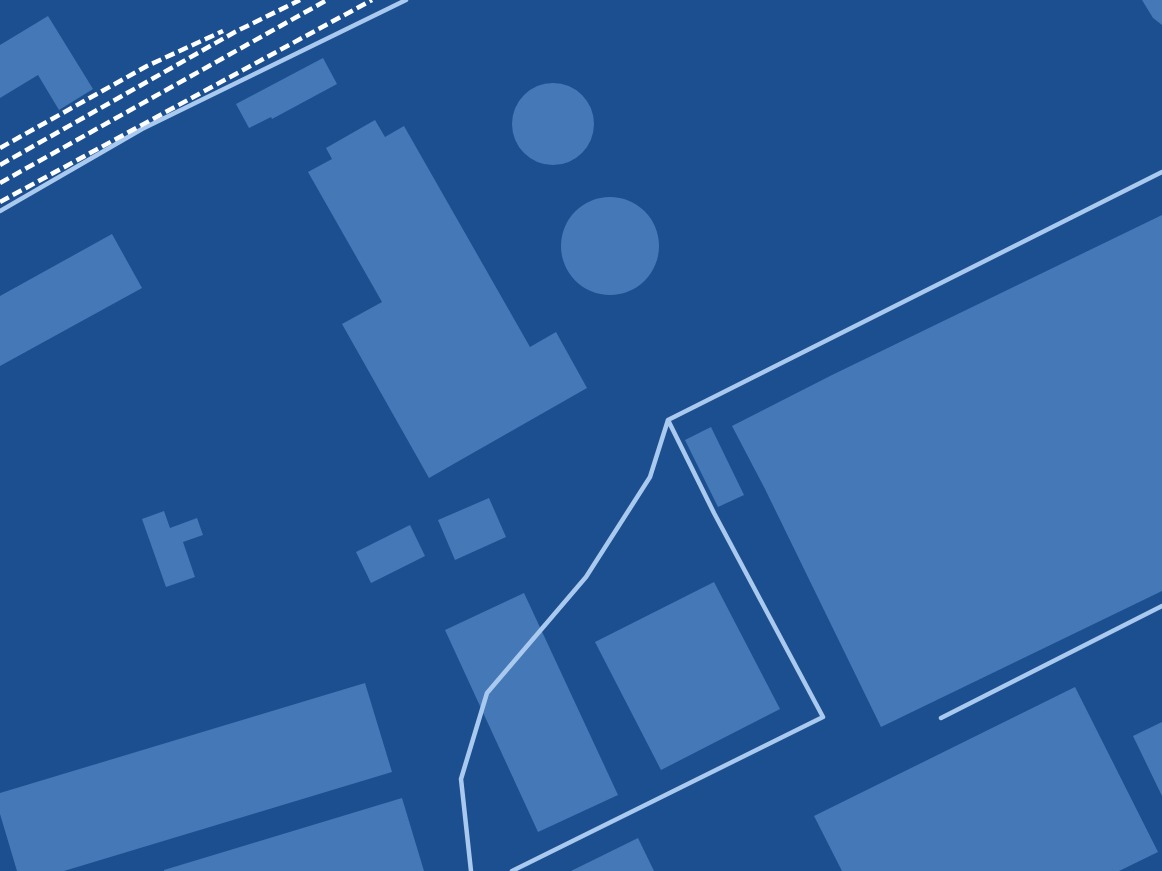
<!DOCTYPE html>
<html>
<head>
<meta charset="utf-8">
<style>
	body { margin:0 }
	canvas { display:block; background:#1b4f8f }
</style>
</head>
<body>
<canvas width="1162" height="871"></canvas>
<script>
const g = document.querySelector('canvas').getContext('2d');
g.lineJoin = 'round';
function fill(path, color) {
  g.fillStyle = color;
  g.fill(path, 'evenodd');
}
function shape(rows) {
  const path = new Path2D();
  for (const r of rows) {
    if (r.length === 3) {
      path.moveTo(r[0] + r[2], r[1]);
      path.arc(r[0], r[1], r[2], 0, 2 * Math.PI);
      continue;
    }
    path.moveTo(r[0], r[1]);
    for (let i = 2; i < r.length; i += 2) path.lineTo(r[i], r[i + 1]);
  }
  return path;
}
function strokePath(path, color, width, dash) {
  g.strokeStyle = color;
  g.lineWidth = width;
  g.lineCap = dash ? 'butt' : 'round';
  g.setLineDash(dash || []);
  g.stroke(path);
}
const building = shape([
	[1142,0,1162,0,1162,25,1153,18],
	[48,16,93,89,59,110,38,75,0,98,0,45],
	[323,58,337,84,272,119,271,117,249,128,236,104],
	[553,124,41],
	[375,120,385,137,404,126,530,347,556,332,587,388,429,478,342,324,382,302,308,172,332,159,326,148],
	[610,246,49],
	[1162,215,1162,591,881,727,765,489,732,426,832,375],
	[112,234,142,288,0,366,0,296],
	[711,427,744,495,718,507,685,440],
	[489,498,506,537,455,560,438,520],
	[164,511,170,528,197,518,203,535,183,542,195,577,166,587,142,519],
	[410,525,425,556,371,583,356,552],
	[714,582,780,709,661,770,595,642],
	[524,593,618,795,538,832,445,630],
	[365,683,392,772,64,871,17,871,0,814,0,793],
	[1075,687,1158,852,1119,871,842,871,814,816],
	[1162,722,1162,796,1133,736],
	[402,798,424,871,164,871,164,870],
	[638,838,654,871,571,871]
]);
const service = shape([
	[0,211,142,129,406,0],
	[668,420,1162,172],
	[941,718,1162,606],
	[471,871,461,779,487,693,586,577,650,477,668,420,714,513,823,717,512,871]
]);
const rail = shape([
	[0,148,147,66,223,31],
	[0,165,235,32,300,0],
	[0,183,327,0],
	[0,202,372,0]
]);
fill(building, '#4478b7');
strokePath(service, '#a9c9ee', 4.5);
strokePath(rail, '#fff', 4.5, [10, 4.5]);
</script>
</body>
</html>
